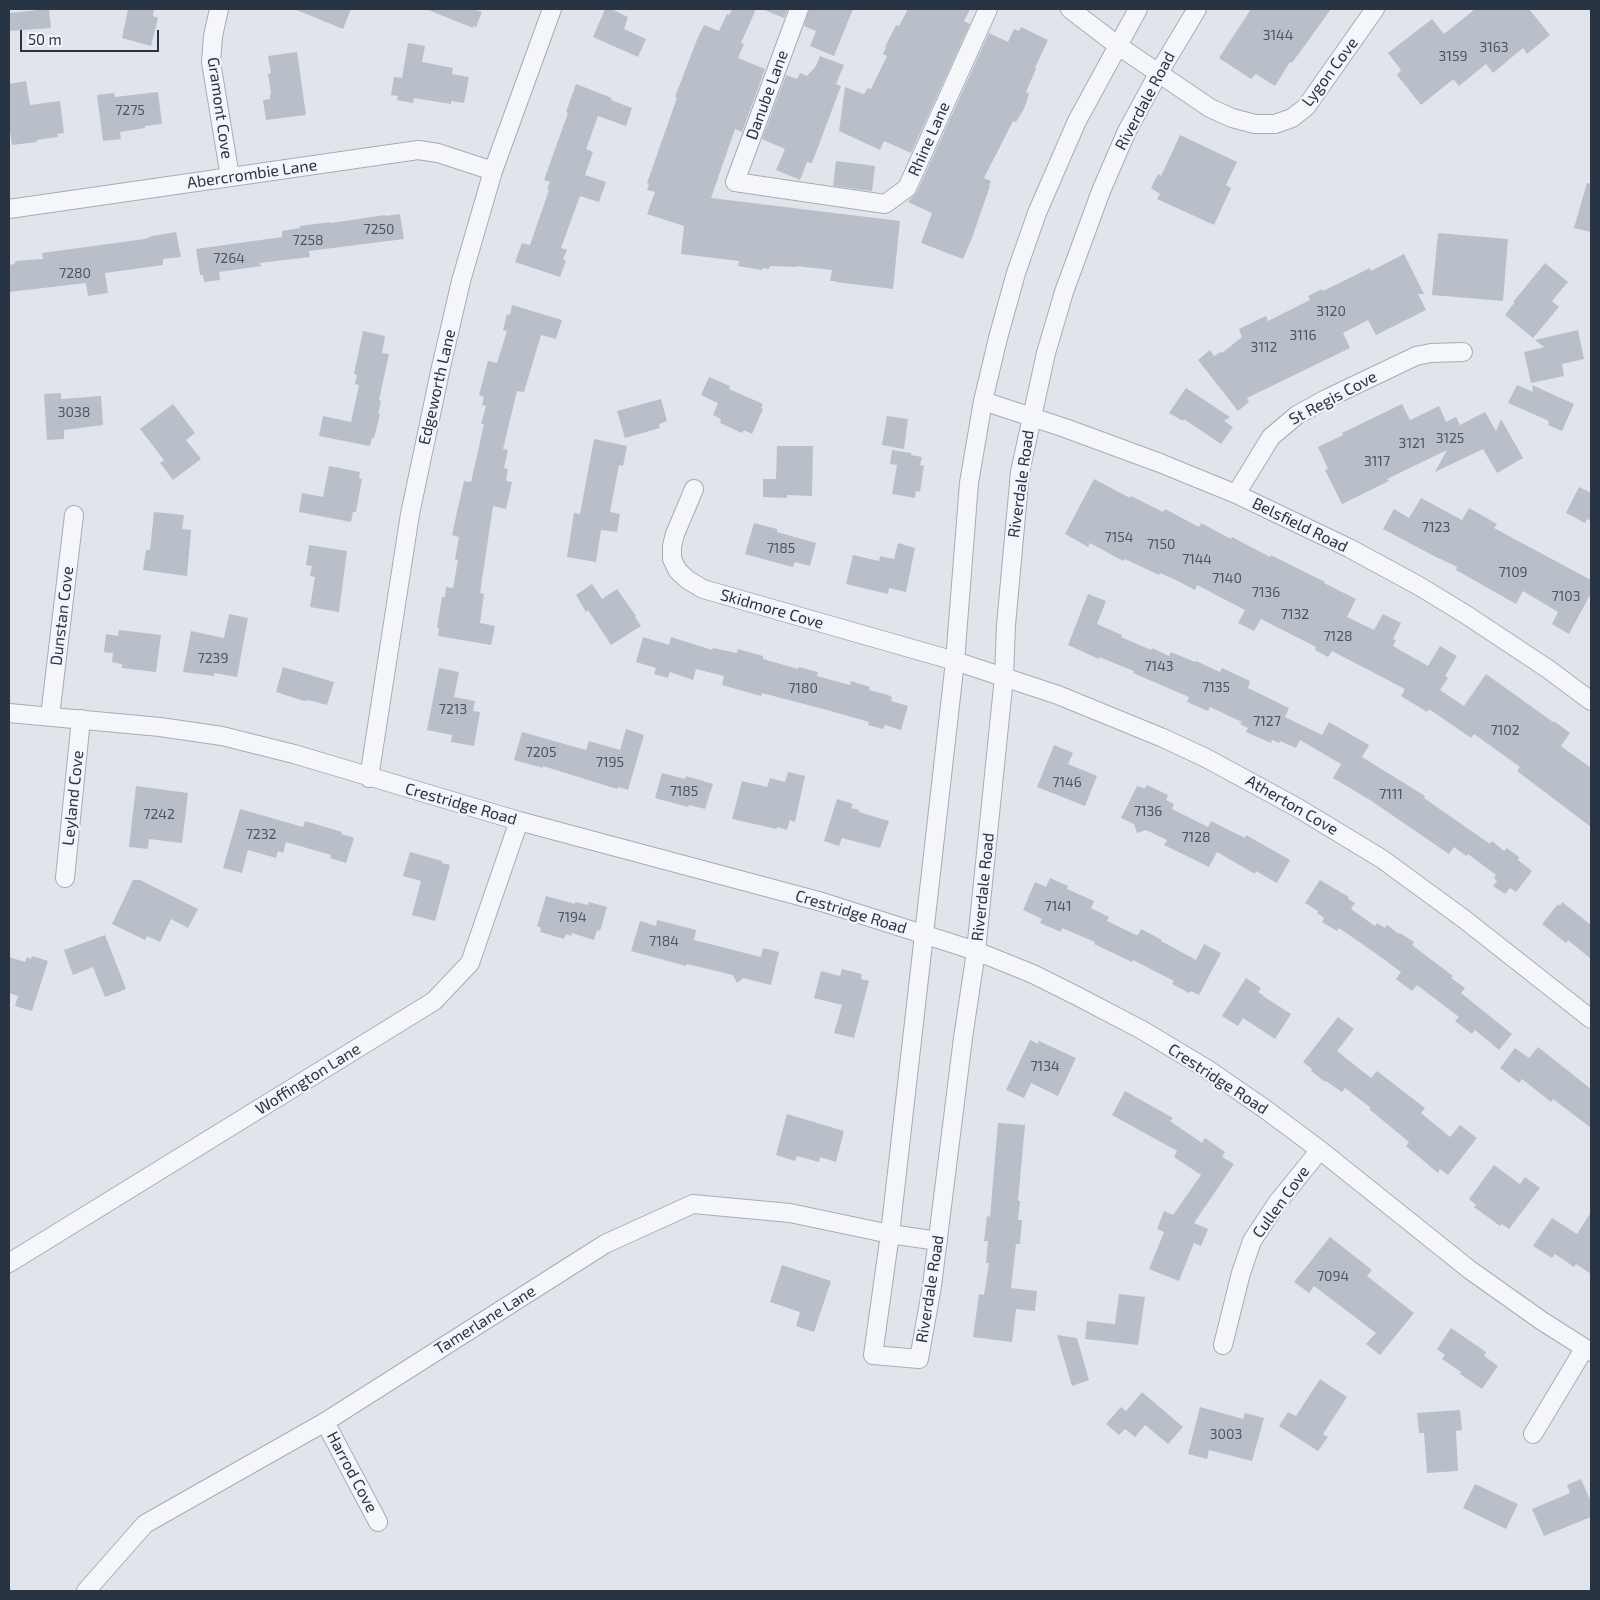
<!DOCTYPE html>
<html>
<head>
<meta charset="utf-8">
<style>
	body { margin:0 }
	#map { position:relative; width:1600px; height:1600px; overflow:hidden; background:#e1e5eb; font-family:"Exo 2",sans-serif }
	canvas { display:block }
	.frame { position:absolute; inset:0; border:10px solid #283344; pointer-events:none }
	.scale { position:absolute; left:20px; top:30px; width:139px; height:22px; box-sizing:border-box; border:2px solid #283344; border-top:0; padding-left:6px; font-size:15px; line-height:18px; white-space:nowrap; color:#283344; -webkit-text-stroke:4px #f1f4f8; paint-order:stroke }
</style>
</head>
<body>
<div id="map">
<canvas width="1600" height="1600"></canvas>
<div class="frame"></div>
<div class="scale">50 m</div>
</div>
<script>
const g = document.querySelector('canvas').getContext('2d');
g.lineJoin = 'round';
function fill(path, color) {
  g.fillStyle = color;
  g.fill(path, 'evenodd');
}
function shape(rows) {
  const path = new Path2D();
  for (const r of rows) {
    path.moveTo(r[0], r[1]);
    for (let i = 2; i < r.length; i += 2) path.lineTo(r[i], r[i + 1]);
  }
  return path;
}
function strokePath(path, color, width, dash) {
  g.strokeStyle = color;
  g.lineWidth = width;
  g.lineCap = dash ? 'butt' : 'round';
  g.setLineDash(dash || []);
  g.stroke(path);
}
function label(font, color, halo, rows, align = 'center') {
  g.font = font + ' "Exo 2",sans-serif';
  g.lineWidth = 4.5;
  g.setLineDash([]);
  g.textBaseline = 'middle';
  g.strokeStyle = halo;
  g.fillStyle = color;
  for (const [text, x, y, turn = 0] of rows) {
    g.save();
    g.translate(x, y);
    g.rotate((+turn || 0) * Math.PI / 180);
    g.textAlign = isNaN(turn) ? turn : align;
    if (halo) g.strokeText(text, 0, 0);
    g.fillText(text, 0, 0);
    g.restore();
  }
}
const building = shape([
	[49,9,51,28,9,31,9,13],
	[128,9,154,9,153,16,158,18,151,46,122,38],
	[294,9,351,9,343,29],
	[426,9,473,9,482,12,476,27,473,26,473,28],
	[605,9,611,9,628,17,624,29,646,39,638,57,593,37],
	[732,9,756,9,741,43,744,44,738,58,765,69,742,132,735,129,711,198,900,221,893,289,836,282,836,281,830,281,832,270,796,266,796,267,770,266,769,269,762,268,762,270,738,266,739,261,681,254,684,226,647,214,655,192,647,190,649,184,647,183,677,98,675,97,698,37,704,25,719,31,727,14,729,15],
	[762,9,788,9,784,18],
	[809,9,853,9,834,56,810,46,816,31,804,26],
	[908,9,970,9,964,21,970,24,911,153,884,141,880,150,839,131,845,87,863,94,864,94,868,88,871,89,887,56,883,54,886,47,885,47,896,25,899,26],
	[1251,9,1331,9,1292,63,1290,62,1275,86,1256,74,1251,79,1219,58],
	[1475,9,1529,9,1550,35,1527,54,1523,48,1493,73,1486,64,1459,86,1454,80,1451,81,1421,105,1397,75,1401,70,1388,53,1432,19,1444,34],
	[1021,27,1048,40,1035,68,1036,69,1026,92,1029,94,1024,109,1016,122,1013,121,984,178,991,181,989,186,990,186,972,238,963,259,921,243,932,213,908,202,917,192,989,33,1008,42,1014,29,1019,31],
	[408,43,425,46,422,62,453,68,452,74,469,77,464,103,451,101,451,104,414,98,413,103,397,100,398,96,391,95,394,77,402,78],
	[297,52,306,115,266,120,263,100,270,99,270,94,271,93,268,74,271,73,268,56],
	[820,56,844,65,836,84,841,86,812,163,807,162,800,180,776,170,785,149,762,139,786,75,797,79,800,73,807,76,816,66],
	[26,81,30,105,60,101,64,133,57,134,58,137,36,140,37,142,12,145,9,124,9,84],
	[576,84,612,98,611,100,632,108,626,126,598,116,586,149,593,152,585,175,606,182,599,202,580,196,561,248,567,250,563,259,566,261,560,277,515,262,522,243,530,245,549,190,547,189,550,182,544,180,568,113,566,112],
	[158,92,162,124,145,126,145,128,120,132,121,139,103,141,97,95,114,93,115,97],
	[1180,135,1237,162,1226,185,1231,188,1214,225,1157,199,1160,194,1151,188,1158,174,1161,176],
	[836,161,875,166,872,191,833,186],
	[1587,183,1591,184,1591,232,1574,228],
	[400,214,404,239,309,251,310,257,260,263,261,266,219,272,220,280,204,282,203,275,200,275,196,249,282,237,282,231,300,228,300,226,331,222,331,223,385,215,385,216],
	[176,232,181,257,163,259,163,265,156,266,105,273,108,293,88,296,86,283,9,292,9,265,14,264,16,261,43,259,42,253,145,239,152,236],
	[1438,233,1508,239,1503,301,1432,295],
	[1404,254,1424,294,1418,294,1426,310,1376,335,1368,320,1343,333,1350,348,1247,398,1249,402,1238,411,1198,360,1210,350,1214,356,1221,352,1222,353,1242,337,1239,329,1266,316,1268,321,1310,300,1308,296,1322,289,1323,291,1370,268,1371,271],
	[1545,263,1568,282,1552,301,1559,307,1533,338,1505,315,1515,302,1513,302],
	[512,305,562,320,556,339,541,335,524,392,517,391,503,449,508,450,504,468,508,469,506,481,512,482,506,509,493,506,480,593,484,594,480,623,495,626,491,645,438,636,439,628,437,627,442,597,445,597,446,587,453,588,458,560,455,559,459,537,452,535,457,512,464,481,471,482,484,424,481,424,486,406,482,405,484,397,479,395,488,361,497,363,507,331,503,330,507,314,510,315],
	[1578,330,1584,359,1562,364,1564,376,1531,383,1524,352,1544,347,1535,340],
	[363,331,385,336,382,353,389,354,379,400,381,401,378,414,380,414,374,438,372,438,370,446,319,436,323,416,351,422,359,385,355,384,357,375,354,374],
	[709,377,730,386,729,389,763,404,761,408,763,409,752,434,744,430,742,433,720,423,721,419,713,415,718,403,701,395],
	[1517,385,1533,392,1532,385,1574,404,1562,431,1548,425,1549,421,1508,403],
	[1186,388,1230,417,1224,421,1233,427,1221,444,1184,419,1183,421,1169,413],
	[61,393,61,399,101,396,103,425,64,430,64,439,47,440,44,394],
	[661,399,667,421,659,424,660,428,625,438,617,411],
	[173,404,195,433,186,440,201,459,173,480,160,463,164,460,140,429],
	[1402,404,1410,420,1439,406,1446,422,1456,417,1460,425,1485,412,1496,431,1501,419,1523,458,1497,473,1483,449,1435,472,1447,450,1387,479,1389,481,1342,504,1325,470,1328,469,1318,447,1343,435,1342,433],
	[887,416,908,419,904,449,882,445],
	[594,439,627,446,623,466,619,465,610,512,620,514,617,532,601,530,596,562,567,557,574,513,580,514],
	[777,446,813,446,812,496,787,495,787,498,763,497,763,479,776,479],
	[892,450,911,453,911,455,922,457,920,465,924,466,920,492,916,491,915,498,892,494,897,465,890,464],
	[329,466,360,472,359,478,362,479,356,512,353,512,351,522,299,512,302,493,323,497],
	[1094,479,1130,498,1131,496,1163,512,1165,509,1199,527,1201,523,1231,539,1232,537,1270,557,1271,555,1325,582,1324,583,1356,599,1347,617,1374,630,1383,614,1401,623,1393,639,1396,640,1393,646,1428,666,1440,646,1457,656,1445,676,1448,678,1440,690,1464,706,1486,674,1553,722,1554,721,1570,733,1561,746,1591,768,1591,827,1517,771,1520,767,1474,734,1471,738,1429,709,1427,712,1401,696,1405,689,1332,651,1328,657,1315,650,1316,647,1261,619,1254,631,1238,623,1245,610,1197,585,1195,590,1178,581,1160,573,1159,575,1125,559,1123,561,1090,543,1088,547,1065,534],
	[1579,487,1591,493,1591,521,1587,519,1585,523,1566,513],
	[1421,498,1462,520,1469,508,1497,524,1494,528,1591,580,1591,593,1569,634,1552,624,1558,612,1523,591,1516,604,1456,570,1457,567,1430,554,1383,529,1394,509,1409,518],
	[154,512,184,515,182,529,191,530,187,576,143,570,146,550,150,550],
	[754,523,777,529,777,532,816,543,810,566,795,562,793,567,785,565,745,554],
	[898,543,915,548,906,592,889,588,888,594,846,584,853,555,879,561,880,556,894,559],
	[309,545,347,551,339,612,310,607,315,577,310,576,312,566,306,565],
	[592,584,602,599,617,589,636,616,635,617,641,626,611,645,588,610,586,612,576,595],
	[1088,594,1106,601,1097,624,1122,635,1121,637,1151,650,1152,648,1169,656,1171,652,1195,662,1196,661,1220,672,1222,668,1250,681,1248,688,1289,708,1285,717,1322,735,1329,722,1369,745,1362,757,1425,796,1424,798,1490,844,1492,841,1504,851,1507,848,1519,857,1518,860,1532,871,1516,892,1510,888,1505,894,1493,886,1497,881,1494,878,1496,875,1468,854,1466,856,1454,847,1449,854,1370,800,1333,778,1341,764,1300,740,1296,748,1280,741,1279,743,1272,740,1271,743,1246,732,1248,728,1240,724,1242,722,1210,707,1208,711,1187,702,1189,697,1133,673,1134,671,1099,657,1099,659,1068,645],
	[229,614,248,618,237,677,214,673,214,676,183,672,191,631,224,638],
	[119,630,161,635,156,672,122,668,122,664,112,662,113,653,104,652,106,634,118,636],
	[643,637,669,645,671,637,712,650,713,648,737,653,738,649,763,656,763,659,798,669,799,667,818,672,817,676,850,685,851,681,870,687,869,690,888,695,892,697,891,701,908,706,901,730,885,725,883,729,868,725,869,722,827,710,762,693,761,696,722,685,724,676,696,669,693,680,670,672,668,678,654,674,656,668,636,662],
	[283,667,334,682,327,705,309,700,304,701,276,692],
	[439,668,459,672,454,697,475,701,473,711,480,712,474,746,451,742,452,735,427,730],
	[626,729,644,735,628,790,618,787,617,789,543,766,543,768,514,760,522,732,586,750,589,741,620,750],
	[1054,745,1073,753,1068,764,1097,776,1085,806,1037,787],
	[788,772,805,776,795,822,790,820,787,830,777,827,777,829,732,819,742,781,767,787,770,778,785,782],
	[662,773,685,779,686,776,713,784,705,809,689,805,688,807,655,798],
	[1147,785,1168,795,1166,800,1174,804,1172,809,1208,827,1211,821,1245,838,1246,835,1290,860,1277,883,1256,871,1255,874,1217,852,1209,867,1164,845,1167,840,1146,830,1137,833,1134,824,1121,818,1137,786,1143,788,1145,788],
	[136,786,188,793,182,843,149,839,148,849,129,847],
	[837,799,853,804,851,808,859,810,859,812,889,821,880,848,842,838,839,846,824,841],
	[240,809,303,827,305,821,342,832,341,834,354,838,346,863,330,858,331,855,286,842,283,853,278,851,276,858,248,850,242,873,223,868],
	[410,852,442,861,442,863,450,865,435,921,412,915,421,881,403,876],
	[1050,878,1068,886,1067,889,1094,901,1091,908,1109,917,1107,921,1134,934,1138,935,1141,929,1162,940,1161,941,1196,960,1204,944,1221,953,1199,995,1191,991,1189,993,1172,984,1174,981,1133,960,1132,962,1094,944,1095,942,1062,928,1061,932,1040,923,1042,919,1023,910,1035,882,1046,887],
	[133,880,140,880,198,909,188,928,171,919,160,942,147,936,145,940,112,924],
	[1320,880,1349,897,1348,899,1355,903,1351,909,1375,926,1377,923,1385,928,1387,925,1399,934,1400,933,1414,942,1412,945,1453,976,1451,978,1465,988,1461,993,1512,1034,1499,1050,1475,1030,1472,1034,1455,1021,1459,1017,1417,985,1412,991,1396,979,1401,972,1378,955,1339,928,1337,931,1322,922,1324,918,1317,913,1318,911,1305,903],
	[546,896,575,904,575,902,588,905,589,902,607,907,600,931,597,930,594,940,572,933,571,936,566,934,564,939,540,932,541,928,537,926],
	[1562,902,1591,925,1591,959,1568,940,1566,943,1542,924,1558,904,1560,906],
	[657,920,696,930,694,940,761,957,763,948,779,952,771,985,743,978,737,983,733,975,687,964,686,966,631,951,640,921,656,926],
	[105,935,126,989,105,997,93,967,73,975,64,950],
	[32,956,48,961,32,1011,15,1006,18,996,9,993,9,957,25,962,27,957,31,959],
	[842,969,862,974,861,979,869,981,854,1038,834,1033,842,1005,814,998,821,971,840,976],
	[1246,978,1261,988,1258,992,1263,995,1263,996,1291,1014,1275,1039,1243,1018,1238,1026,1222,1016],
	[1338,1017,1354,1029,1337,1051,1371,1078,1377,1071,1425,1108,1421,1113,1450,1137,1460,1125,1477,1138,1448,1175,1440,1169,1438,1173,1406,1146,1409,1142,1369,1109,1371,1108,1345,1088,1342,1092,1326,1081,1325,1082,1311,1071,1312,1069,1303,1062],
	[1030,1040,1038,1044,1039,1041,1076,1058,1058,1096,1031,1083,1024,1098,1006,1090],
	[1538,1047,1591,1089,1591,1128,1553,1099,1551,1102,1522,1079,1519,1083,1500,1068,1515,1048,1529,1058],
	[1125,1091,1173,1118,1170,1121,1202,1143,1205,1138,1225,1152,1222,1157,1234,1164,1194,1223,1208,1229,1201,1246,1194,1243,1179,1281,1149,1269,1164,1232,1157,1229,1164,1211,1173,1215,1201,1175,1174,1157,1177,1151,1112,1115],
	[787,1114,844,1131,836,1162,820,1157,819,1162,797,1156,795,1161,776,1155],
	[998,1123,1025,1125,1018,1201,1020,1201,1018,1220,1022,1220,1020,1244,1016,1244,1011,1288,1037,1291,1035,1311,1016,1309,1012,1342,973,1337,979,1294,984,1295,989,1263,986,1263,988,1241,984,1241,987,1216,990,1217],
	[1494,1165,1520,1184,1525,1177,1540,1188,1509,1229,1502,1224,1500,1226,1474,1207,1476,1205,1469,1199],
	[1591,1212,1591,1274,1576,1264,1574,1267,1555,1254,1552,1258,1533,1246,1552,1218,1577,1234],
	[1330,1237,1372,1270,1367,1276,1414,1313,1380,1355,1366,1344,1376,1333,1314,1286,1309,1293,1294,1282],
	[782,1265,831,1281,814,1332,796,1326,800,1312,770,1302],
	[1119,1294,1145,1297,1138,1345,1085,1339,1087,1321,1115,1324],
	[1451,1328,1486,1352,1484,1356,1498,1366,1482,1389,1460,1374,1461,1372,1442,1359,1445,1355,1437,1349],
	[1057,1335,1077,1338,1089,1380,1072,1386],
	[1320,1379,1347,1397,1323,1434,1328,1437,1318,1451,1279,1426,1288,1412,1296,1416],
	[1142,1392,1183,1427,1168,1444,1145,1425,1135,1437,1125,1429,1119,1435,1106,1424,1121,1407,1126,1411],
	[1200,1407,1243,1419,1245,1413,1264,1418,1252,1461,1209,1450,1207,1459,1188,1454],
	[1460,1410,1462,1430,1456,1431,1458,1471,1427,1473,1424,1433,1419,1433,1417,1413],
	[1581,1479,1591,1502,1591,1517,1544,1536,1532,1509,1570,1493,1567,1485],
	[1475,1484,1518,1504,1506,1529,1463,1508]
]);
const minor = shape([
	[219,9,213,36,211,62,230,177],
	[799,9,735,182,885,204,907,188,988,9],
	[1070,9,1117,45,1210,108,1232,118,1255,124,1275,124,1292,118,1306,107,1375,9],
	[1138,9,1077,121,1037,213,1016,273,998,338,983,401,969,483,955,661,890,1234,873,1355,919,1359,932,1286,963,1038,976,951,1004,677,1006,625,1020,472,1046,353,1064,292,1101,191,1127,131,1158,74,1197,9],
	[9,209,418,150,438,153,493,171],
	[983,401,1065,428,1160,463,1236,494,1349,548,1419,586,1465,614,1548,669,1591,701],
	[694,489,675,534,672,546,672,559,678,571,688,580,703,589,955,661,1058,695,1163,738,1206,758,1298,808,1382,859,1464,919,1591,1019],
	[1236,494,1271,437,1297,415,1328,398,1416,356,1431,353,1463,352],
	[9,713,160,727,222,736,294,754,519,821,822,902,976,951,1033,974,1077,996,1142,1030,1207,1069,1265,1109,1320,1150,1470,1270,1542,1321,1591,1352],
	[50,716,74,515],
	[369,778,410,514,441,367,461,281,493,171,552,9],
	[65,878,81,719],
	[9,1263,434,1001,470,963,519,821],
	[1223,1345,1241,1273,1252,1241,1277,1203,1320,1150],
	[325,1422,378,1522],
	[1533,1434,1584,1349],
	[86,1591,145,1524,325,1422,605,1244,693,1204,790,1213,890,1234,938,1241]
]);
const numberNames = [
	["3144",1278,35],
	["3163",1494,47],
	["3159",1453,56],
	["7275",130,110],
	["7250",379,229],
	["7258",308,240],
	["7264",229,258],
	["7280",75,273],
	["3120",1331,311],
	["3116",1303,335],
	["3112",1264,347],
	["3038",74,412],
	["3125",1450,438],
	["3121",1412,443],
	["3117",1377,461],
	["7123",1436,527],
	["7154",1119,537],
	["7150",1161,544],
	["7185",781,548],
	["7144",1197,559],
	["7109",1513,572],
	["7140",1227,578],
	["7136",1266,592],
	["7103",1566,596],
	["7132",1295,614],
	["7128",1338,636],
	["7239",213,658],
	["7143",1159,666],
	["7135",1216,687],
	["7180",803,688],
	["7213",453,709],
	["7127",1267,721],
	["7102",1505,730],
	["7205",541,752],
	["7195",610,762],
	["7146",1067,782],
	["7185",684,791],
	["7111",1391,794],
	["7136",1148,811],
	["7242",159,814],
	["7232",261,834],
	["7128",1196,837],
	["7141",1058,906],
	["7194",572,917],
	["7184",664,941],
	["7134",1045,1066],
	["7094",1333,1276],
	["3003",1226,1434]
];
const streetNames = [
	["Lygon Cove",1330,72,-53],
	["Danube Lane",767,95,-70],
	["Riverdale Road",1145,101,-62],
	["Gramont Cove",220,108,82],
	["Rhine Lane",929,139,-66],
	["Abercrombie Lane",252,174,-8],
	["Edgeworth Lane",437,387,-77],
	["St Regis Cove",1333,398,-28],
	["Riverdale Road",1021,484,-82],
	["Belsfield Road",1300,525,26],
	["Skidmore Cove",772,609,16],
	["Dunstan Cove",62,616,-83],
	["Leyland Cove",73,798,-84],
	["Crestridge Road",461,804,16],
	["Atherton Cove",1292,805,30],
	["Riverdale Road",983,887,-84],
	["Crestridge Road",851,912,17],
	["Woffington Lane",308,1079,-32],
	["Crestridge Road",1218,1079,33],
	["Cullen Cove",1281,1202,-54],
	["Riverdale Road",930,1289,-81],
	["Tamerlane Lane",485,1320,-32],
	["Harrod Cove",352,1472,62]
];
fill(building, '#b8bfc9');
strokePath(minor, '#a6acb6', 20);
strokePath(minor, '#f4f6f9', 18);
label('14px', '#4c5665', null, numberNames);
label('16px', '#283344', '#f1f4f8', streetNames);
</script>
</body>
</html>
